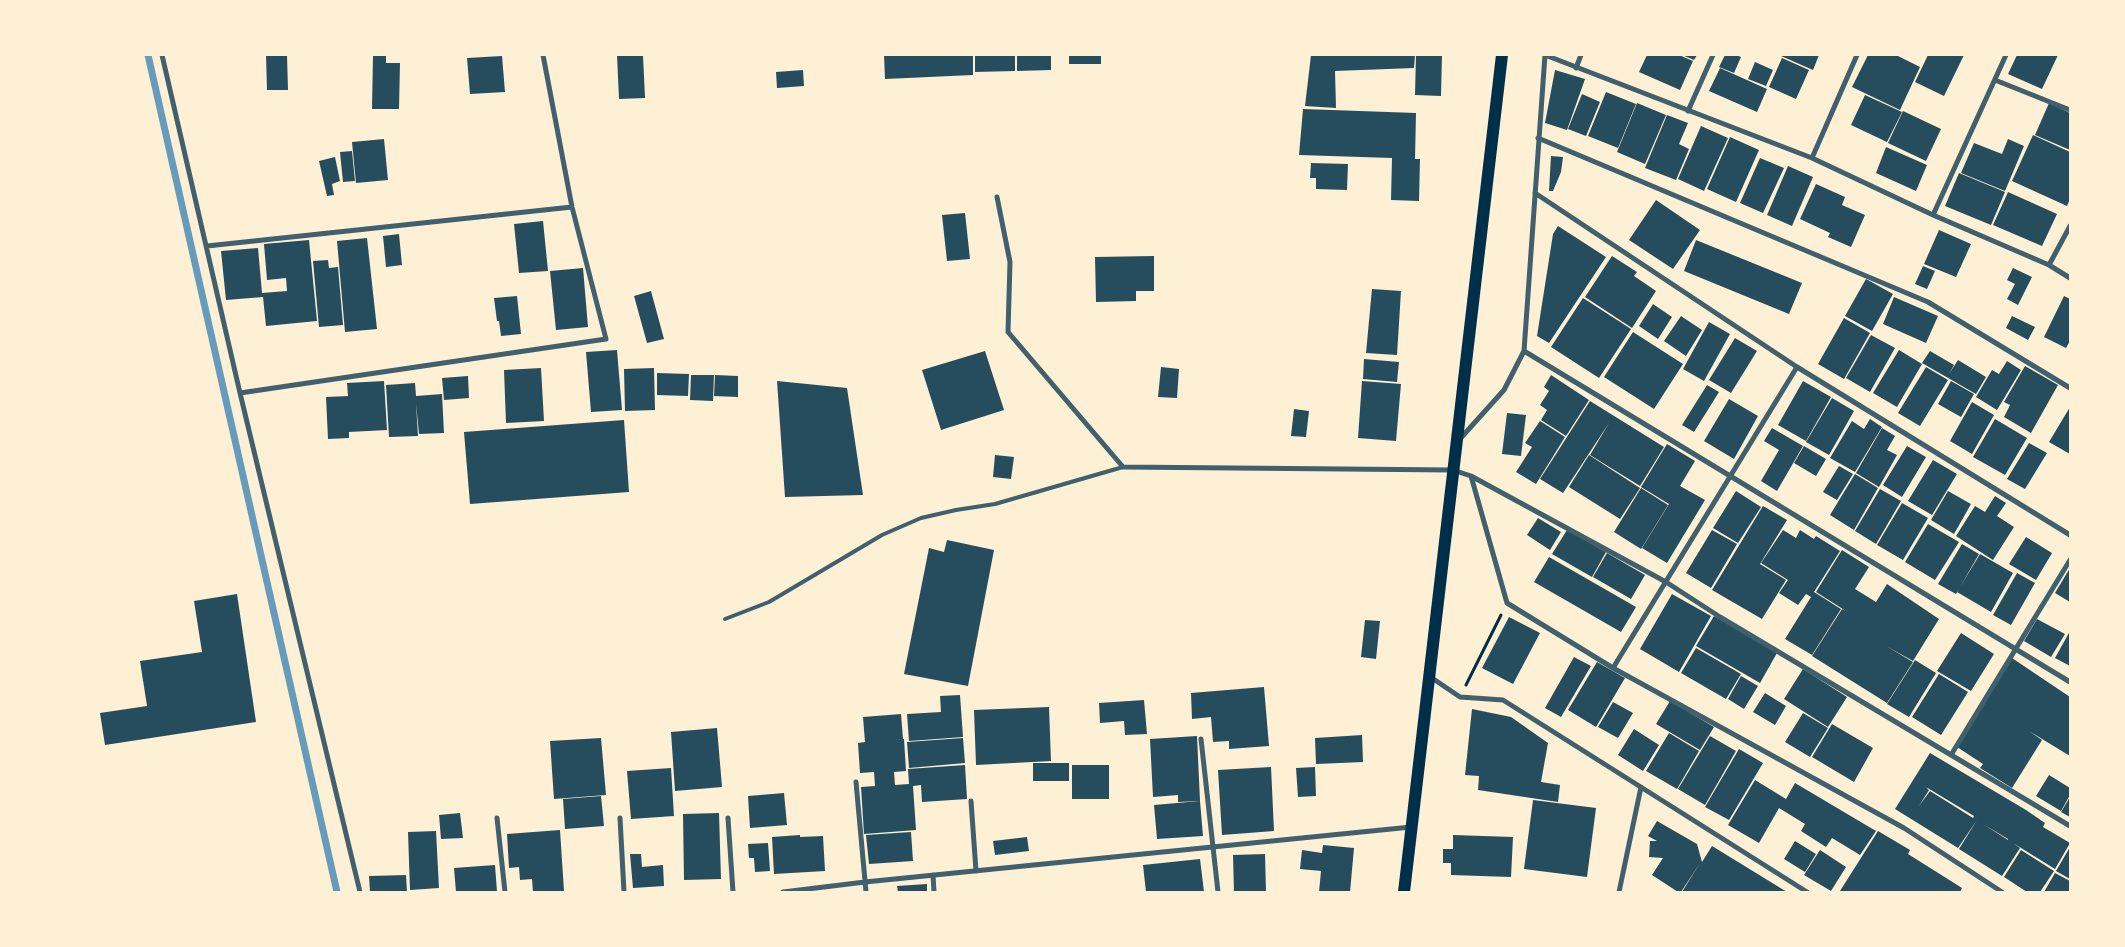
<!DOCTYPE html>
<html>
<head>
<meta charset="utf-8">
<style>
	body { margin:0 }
	#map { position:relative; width:2125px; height:947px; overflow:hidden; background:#fdf0d5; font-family:"PT Sans",sans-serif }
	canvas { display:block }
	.frame { position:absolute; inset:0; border:56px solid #fdf0d5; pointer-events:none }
</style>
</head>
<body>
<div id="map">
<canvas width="2125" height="947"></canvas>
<div class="frame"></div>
</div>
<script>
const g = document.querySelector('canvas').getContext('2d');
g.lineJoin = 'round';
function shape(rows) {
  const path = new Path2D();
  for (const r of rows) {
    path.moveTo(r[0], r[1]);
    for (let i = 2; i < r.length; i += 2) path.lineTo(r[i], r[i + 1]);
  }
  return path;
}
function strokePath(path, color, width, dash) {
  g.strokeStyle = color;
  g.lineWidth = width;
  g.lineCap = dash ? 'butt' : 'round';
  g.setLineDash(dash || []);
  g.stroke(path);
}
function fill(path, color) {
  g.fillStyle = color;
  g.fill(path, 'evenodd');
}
const stream = shape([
	[148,55,337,892]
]);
const building = shape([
	[266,55,287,55,288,90,267,90],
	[373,55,386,55,386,63,400,63,399,109,372,109],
	[617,55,643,55,645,98,619,99],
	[884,55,973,55,973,75,885,79],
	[975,55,1015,55,1015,71,975,72],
	[1017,55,1051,55,1051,70,1017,71],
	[1069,55,1101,55,1101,64,1069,64],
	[1311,55,1415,55,1414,68,1335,71,1336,108,1305,106],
	[1416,55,1442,55,1441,96,1415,95],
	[1647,55,1679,55,1693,61,1680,90,1639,72],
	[1682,55,1697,55,1694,60],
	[1725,55,1736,55,1741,57,1734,73,1719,67],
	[1782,55,1819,55,1813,70,1781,56],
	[1868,55,1896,55,1920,67,1900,110,1852,87],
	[1928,55,1964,55,1944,96,1915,82],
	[2017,55,2058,55,2042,89,2008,74],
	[502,56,505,92,470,94,467,58],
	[1782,58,1809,70,1796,99,1769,87],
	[1755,62,1773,70,1766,86,1748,79],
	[1720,68,1767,89,1757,112,1709,91],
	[803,70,804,86,777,88,776,72],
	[1555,70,1585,79,1567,130,1545,123],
	[1606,92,1636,104,1618,148,1588,136],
	[1582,94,1600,102,1586,136,1568,129],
	[1865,95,1902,112,1887,142,1851,125],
	[1637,103,1666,115,1645,164,1617,152],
	[2049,103,2070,113,2070,150,2035,135],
	[1303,109,1416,113,1415,159,1420,159,1419,201,1391,200,1392,158,1299,155],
	[1903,111,1941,129,1926,161,1888,143],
	[1667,115,1688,123,1679,144,1689,149,1676,180,1645,168],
	[1701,126,1728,138,1704,191,1678,179],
	[2033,135,2070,152,2070,199,2067,206,2012,181],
	[1730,137,1759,150,1736,202,1707,189],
	[384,139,388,180,356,183,352,142],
	[2008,139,2024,146,2005,191,1961,173,1974,143,2002,154],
	[1886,147,1927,165,1916,191,1876,173],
	[352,151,355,181,343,182,340,152],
	[1551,156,1563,157,1561,172,1553,191,1549,191],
	[335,157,340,181,332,184,334,195,327,196,319,161],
	[1760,158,1784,168,1763,213,1740,203],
	[1311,163,1348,164,1347,190,1316,189,1316,178,1310,178],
	[1788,166,1813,177,1792,226,1767,215],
	[1959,173,2005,192,1991,225,1945,206],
	[1816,184,1845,197,1842,205,1865,215,1851,247,1828,237,1830,233,1800,219],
	[2008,192,2057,214,2042,246,1993,225],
	[1656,200,1700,230,1673,269,1629,240],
	[965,213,970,259,947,261,942,215],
	[543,221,548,271,519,273,514,224],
	[1558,226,1606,257,1549,343,1537,336,1553,234],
	[1939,230,1971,244,1956,277,1924,264],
	[399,234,402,265,386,267,383,236],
	[367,238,377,329,345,332,337,241],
	[309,240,317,321,266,326,263,297,226,300,221,251,258,248,262,293,287,291,286,278,267,280,264,244],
	[1696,240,1802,283,1789,314,1684,271],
	[1154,256,1154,291,1136,291,1136,301,1096,302,1095,257],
	[1612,256,1637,272,1634,276,1656,291,1632,328,1585,297],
	[328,260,329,268,338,267,343,325,319,327,313,261],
	[1923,266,1935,271,1927,289,1915,284],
	[583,268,588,327,556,330,550,271],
	[2013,268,2032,277,2018,305,2007,299,2015,284,2007,280],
	[1866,279,1893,294,1872,331,1845,316],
	[1372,289,1401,291,1397,355,1366,353],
	[651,291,664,339,647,343,634,296],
	[517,296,521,334,501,336,499,321,497,321,494,298],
	[2064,296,2070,299,2070,341,2066,348,2044,337],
	[1894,297,1938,316,1926,343,1883,324],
	[1583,298,1631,329,1599,378,1551,347],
	[1653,304,1672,317,1658,339,1639,326],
	[1681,316,1702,330,1686,356,1664,341],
	[2012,316,2035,327,2028,340,2006,328],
	[1844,318,1870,333,1844,379,1818,364],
	[1709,322,1730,334,1704,381,1683,369],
	[1633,332,1683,364,1654,409,1604,377],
	[1871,335,1895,348,1870,392,1846,378],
	[1735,338,1757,351,1731,393,1709,380],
	[617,350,622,410,591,412,586,352],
	[1899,350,1922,364,1897,407,1873,393],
	[985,351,1004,410,941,430,922,370],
	[1930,351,1954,365,1949,374,1958,360,1986,377,1976,394,1922,363],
	[1364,359,1399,362,1397,382,1363,379],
	[2007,361,2021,370,1997,410,1976,397,1992,370,1999,374],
	[2025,366,2058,385,2031,433,2004,417,2010,405,2004,402],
	[1161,367,1179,369,1177,398,1158,397],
	[1926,367,1948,380,1920,426,1898,413],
	[541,368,544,421,506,423,504,370],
	[654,368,655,410,625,411,624,369],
	[657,373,689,374,688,396,657,395],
	[691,375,714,375,713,401,690,400],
	[715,375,738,376,738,397,714,396],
	[1551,375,1589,400,1566,436,1541,420,1547,410,1540,405,1549,391,1544,387],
	[468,376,469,398,444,400,442,378],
	[384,381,387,430,349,432,349,438,328,439,326,397,348,396,347,383],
	[777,381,847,388,863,495,785,497],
	[1362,381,1401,384,1396,441,1358,438],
	[1803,381,1831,397,1806,441,1778,425],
	[1951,381,1974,394,1961,417,1938,404],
	[415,383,416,396,442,394,444,433,419,434,416,403,418,436,389,437,386,385],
	[1707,385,1719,392,1694,432,1682,425],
	[1832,398,1854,411,1829,455,1806,442],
	[1729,399,1758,416,1734,459,1704,441],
	[1590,401,1664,447,1640,486,1590,455,1609,423,1563,493,1540,479],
	[1972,402,1994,415,1972,454,1950,441],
	[2070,407,2070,454,2049,442],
	[1294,409,1309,411,1306,437,1291,436],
	[1507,413,1526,415,1521,456,1502,454],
	[1870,419,1882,427,1855,472,1830,458,1852,421,1864,429],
	[1995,419,2027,438,2005,475,1973,457],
	[624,420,629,492,470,504,464,432],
	[1540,421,1565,437,1536,484,1516,472,1532,447,1525,443],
	[1772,428,1803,446,1777,491,1761,481,1779,450,1764,441],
	[1882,428,1895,436,1887,450,1897,455,1879,487,1856,473],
	[2029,443,2047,453,2025,489,2007,479],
	[1667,444,1695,461,1680,486,1705,500,1667,563,1642,548,1669,504,1641,487],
	[1804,446,1826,459,1816,476,1794,463],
	[1907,446,1926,457,1902,497,1883,485],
	[995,455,1014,457,1011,479,993,477],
	[1589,455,1640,488,1620,519,1569,487],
	[1933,460,1957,474,1932,515,1908,501],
	[1839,466,1853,474,1837,500,1823,492],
	[1855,474,1878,488,1854,530,1830,515],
	[1641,488,1668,505,1641,549,1614,532],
	[1880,489,1901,501,1876,544,1855,531],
	[1736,491,1761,507,1738,543,1713,528],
	[1948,491,1971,504,1954,534,1931,520],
	[1995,496,2006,503,1997,516,2014,527,1993,560,1956,536,1975,506,1985,512],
	[1902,503,1928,518,1903,560,1877,545],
	[1763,506,1787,520,1760,564,1786,580,1762,619,1712,590],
	[1538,518,1561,532,1550,550,1527,535],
	[1928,524,1959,542,1935,580,1905,562],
	[1567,530,1606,552,1592,577,1552,554],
	[1712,530,1737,544,1711,588,1686,573],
	[1783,530,1796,538,1800,530,1814,539,1816,536,1840,551,1814,592,1841,609,1812,655,1785,639,1811,597,1806,594,1798,605,1779,593,1788,580,1761,563],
	[2026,537,2052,553,2036,580,2009,564],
	[947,540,994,550,968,686,904,674,929,548,944,552],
	[1962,544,1979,554,1956,594,1938,584],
	[1842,550,1869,567,1855,589,1876,602,1887,584,1939,619,1913,661,1886,646,1913,662,1887,703,1812,656,1842,609,1846,611,1816,592],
	[1607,553,1645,575,1631,599,1593,577],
	[1980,554,2013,573,1991,612,1957,592],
	[1549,557,1636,607,1621,632,1534,582],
	[2070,568,2070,602,2055,593],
	[2017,573,2035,583,2011,625,1993,615],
	[237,594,256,722,105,745,100,713,147,706,140,661,202,652,194,601],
	[1672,594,1711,616,1679,672,1640,649],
	[1714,616,1777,653,1760,683,1696,646],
	[1509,617,1540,633,1513,684,1482,668],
	[2037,619,2065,634,2051,657,2024,641],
	[1365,620,1380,621,1376,659,1361,657],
	[2070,631,2070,666,2055,658],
	[1961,633,1994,654,1971,691,1937,671],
	[1696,648,1741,674,1726,699,1681,673],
	[1574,657,1591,666,1561,717,1545,708],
	[2012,658,2070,697,2070,756,2029,731,2042,740,2012,788,1980,768,1983,764,1957,747],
	[1915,660,1936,673,1909,717,1887,704],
	[1597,662,1625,678,1596,727,1568,710],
	[1803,669,1847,697,1828,727,1784,699],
	[1939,674,1968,692,1941,735,1912,717],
	[1741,676,1758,686,1744,709,1728,699],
	[1264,687,1269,746,1229,749,1229,741,1213,742,1211,717,1192,719,1191,693],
	[1765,693,1786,706,1775,725,1753,712],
	[960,695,963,737,909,741,907,714,941,712,940,696],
	[1144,700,1147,734,1125,735,1124,721,1100,723,1099,703],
	[1670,701,1714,727,1700,750,1656,724],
	[1613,702,1633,713,1618,738,1598,727],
	[1049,707,1051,761,976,765,974,710],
	[1472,709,1511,717,1548,743,1541,782,1560,785,1558,802,1478,790,1479,776,1465,775],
	[1803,713,1828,728,1810,757,1785,742],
	[901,714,903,739,892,740,904,739,906,771,894,772,895,785,909,784,908,769,965,765,967,799,922,802,921,785,913,786,916,830,864,834,861,787,875,786,874,772,860,773,858,743,865,742,863,717],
	[1832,724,1873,748,1854,782,1812,757],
	[717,728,722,787,675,791,671,732],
	[1634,729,1659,745,1643,771,1618,755],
	[1669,733,1699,751,1677,789,1646,771],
	[1362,735,1363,762,1316,764,1315,738],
	[1197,736,1200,801,1178,802,1178,795,1153,797,1150,739],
	[1710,736,1736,751,1705,805,1678,789],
	[601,738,606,795,554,799,550,741],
	[963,738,965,763,909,768,907,742],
	[1739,749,1763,763,1729,820,1705,807],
	[1930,753,2026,810,2045,823,2043,827,2070,843,2055,869,2013,843,2020,848,2002,876,1959,849,1977,820,1958,848,1895,809],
	[1926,787,1974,816,1973,818,1930,791,1919,806,1929,790],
	[1983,824,2008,839,2008,840],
	[1033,763,1069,763,1069,781,1033,781],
	[1072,765,1109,765,1109,799,1072,799],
	[1271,767,1274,831,1222,835,1218,770],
	[1315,767,1316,796,1298,797,1296,768],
	[671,768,674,816,631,819,627,771],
	[2049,775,2070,788,2070,795,2061,811,2036,796],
	[1755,780,1786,799,1795,783,1876,831,1860,855,1832,838,1826,847,1801,831,1805,824,1779,808,1759,843,1728,825],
	[784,793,787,825,750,828,748,796],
	[601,796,604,826,565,829,563,799],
	[2070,797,2070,817,2061,812],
	[1533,800,1596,808,1587,877,1524,869],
	[1200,801,1203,836,1157,839,1154,805],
	[460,813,463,838,441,839,439,815],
	[719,813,721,879,684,880,683,814],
	[1657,821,1697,844,1702,862,1712,846,1787,892,1682,892,1700,863,1681,892,1678,892,1652,875,1663,858,1649,857,1650,841,1657,841,1648,836],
	[560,830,564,891,533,892,532,879,520,880,519,867,509,868,507,834],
	[436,831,439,888,410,890,408,832],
	[1878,831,1910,850,1908,854,1962,888,1960,892,1840,891],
	[911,832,913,861,869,864,866,835],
	[800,835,800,837,823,836,825,871,774,874,772,837],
	[1453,835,1513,837,1511,877,1451,875,1451,863,1443,863,1443,849,1453,849],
	[1027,837,1029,851,995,855,993,841],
	[1795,841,1816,854,1805,872,1784,859],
	[768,843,770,871,755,872,754,858,749,858,748,844],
	[1323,845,1354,848,1350,892,1319,892,1321,871,1300,869,1302,850,1322,853],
	[2070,847,2070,879,2056,871],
	[1820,850,1846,867,1831,891,1804,875],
	[2021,850,2054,871,2040,892,2027,892,2004,877],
	[630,854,641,854,642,867,663,865,664,886,633,888],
	[1265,854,1266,892,1234,892,1233,855],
	[1200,859,1204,892,1146,892,1143,865],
	[495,865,497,892,456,892,454,868],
	[2055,873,2070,881,2070,892,2044,892],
	[406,875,407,892,370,892,369,876],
	[927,884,927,892,898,892,897,886]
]);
const path = shape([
	[1466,685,1501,615]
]);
const service = shape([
	[725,619,769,602,882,535,921,518,956,510,995,504,1123,467]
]);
const minor = shape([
	[162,55,240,393,360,892],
	[1545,55,1812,158,1933,215,2049,265,2070,278],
	[1576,68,1581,55],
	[1995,80,2070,110],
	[1688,111,1713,55],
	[1538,138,1928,302,2070,388],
	[1812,158,1857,55],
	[1535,193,1797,367,2070,535],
	[997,197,1010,262,1008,332,1123,467,1453,470,1471,476,1666,582,1720,617,2070,826],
	[1933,215,2006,55],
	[207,246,572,207],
	[2049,265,2070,226],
	[1524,351,2070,682],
	[240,393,606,339,572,207,543,55],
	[1459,440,1504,390,1524,351,1545,55],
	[1471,476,1507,603,1613,668,1904,828,2002,892],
	[1613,668,1797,367],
	[1429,676,1460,697,1503,700,1807,892],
	[1201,739,1218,892],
	[1951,755,2070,560],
	[856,782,866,892],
	[971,801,976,871],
	[497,818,505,892],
	[620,818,624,892],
	[728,818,733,892],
	[933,875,934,892],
	[783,892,865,882,1411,827],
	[1619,892,1641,787]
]);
const primary = shape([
	[1404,892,1502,55]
]);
strokePath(stream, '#669bbc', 7);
fill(building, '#264d5e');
strokePath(path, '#003049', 3);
strokePath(service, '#3f606c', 4);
strokePath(minor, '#3f606c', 5);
strokePath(primary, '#003049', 12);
</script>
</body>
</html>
